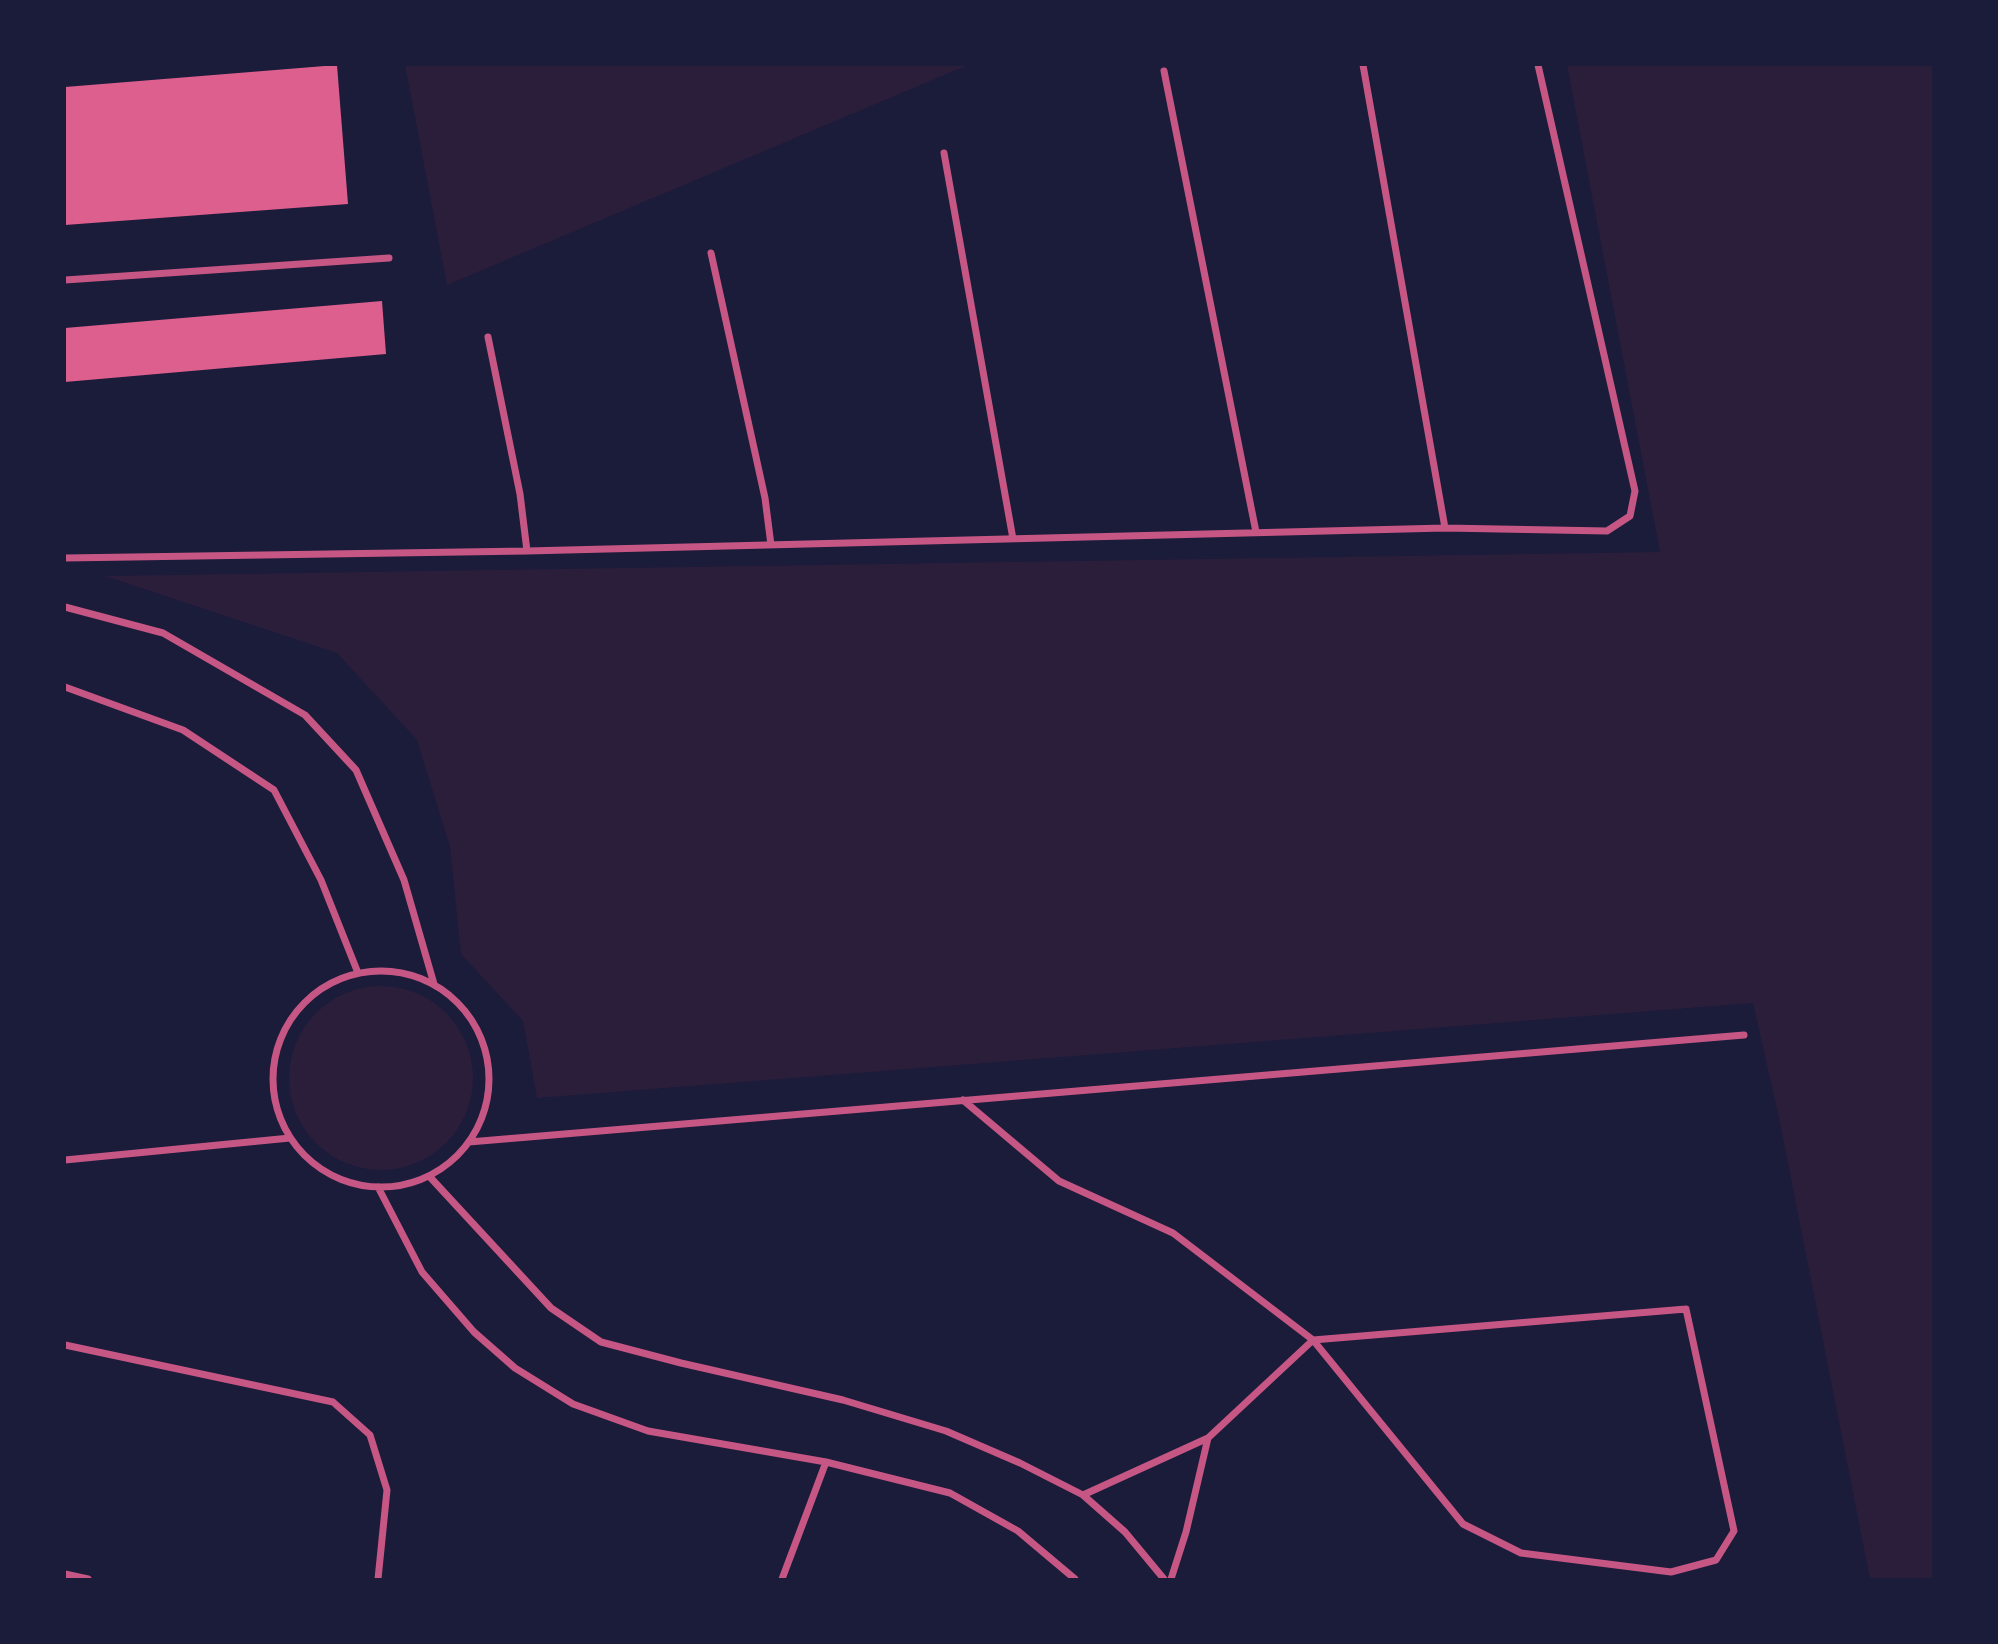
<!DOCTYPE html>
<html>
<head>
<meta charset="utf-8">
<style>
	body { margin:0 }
	#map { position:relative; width:1998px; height:1644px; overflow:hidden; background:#1b1b3a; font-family:"Titillium Web",sans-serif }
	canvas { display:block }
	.frame { position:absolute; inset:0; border:66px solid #1b1b3a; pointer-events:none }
</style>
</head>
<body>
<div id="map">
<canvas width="1998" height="1644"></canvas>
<div class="frame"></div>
</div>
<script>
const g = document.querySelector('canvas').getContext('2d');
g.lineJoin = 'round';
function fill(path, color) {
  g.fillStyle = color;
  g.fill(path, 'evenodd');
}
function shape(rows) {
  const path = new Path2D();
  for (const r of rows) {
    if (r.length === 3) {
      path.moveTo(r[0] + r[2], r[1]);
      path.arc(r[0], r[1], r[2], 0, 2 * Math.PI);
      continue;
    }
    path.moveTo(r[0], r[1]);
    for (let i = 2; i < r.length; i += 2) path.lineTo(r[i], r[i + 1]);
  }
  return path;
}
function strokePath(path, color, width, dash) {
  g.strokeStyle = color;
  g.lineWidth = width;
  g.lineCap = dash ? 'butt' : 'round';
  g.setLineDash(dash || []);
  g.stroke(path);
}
const green = shape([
	[405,65,968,65,447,285],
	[1567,65,1933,65,1933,1579,1870,1579,1780,1123,1753,1003,537,1098,523,1021,461,954,450,847,417,740,337,653,105,576,1660,552],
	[381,1078,92]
]);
const building = shape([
	[337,65,348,204,65,225,65,87],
	[382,301,386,354,65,382,65,328]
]);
const minor = shape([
	[1363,65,1445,528],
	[1164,71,1256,532],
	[944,153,1013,539],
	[711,253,765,498,771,545],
	[65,280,389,258],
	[488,337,520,494,527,551],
	[65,558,527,551,1445,528,1607,531,1630,516,1635,491,1538,65],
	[65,607,163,633,305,715,356,770,404,880,434,984],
	[65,687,183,730,274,790,321,880,358,973],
	[381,1079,108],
	[963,1100,1059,1181,1173,1233,1313,1340,1208,1438],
	[469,1142,1744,1035],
	[65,1160,290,1138],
	[429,1176,551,1308,601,1342,681,1363,843,1400,946,1431,1020,1463,1083,1495,1125,1532,1164,1579],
	[378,1187,422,1272,474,1332,515,1368,573,1404,648,1431,826,1462,950,1493,1018,1531,1075,1579],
	[1686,1309,1734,1531,1716,1560,1671,1572,1521,1553,1463,1524,1313,1340,1686,1309],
	[65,1345,333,1402,370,1435,387,1490,378,1579],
	[1083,1495,1208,1438,1186,1532,1171,1579],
	[65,1574,88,1579],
	[782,1579,826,1462]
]);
fill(green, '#2a1e3b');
fill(building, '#dd5f8e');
strokePath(minor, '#c65784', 7);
</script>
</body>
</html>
